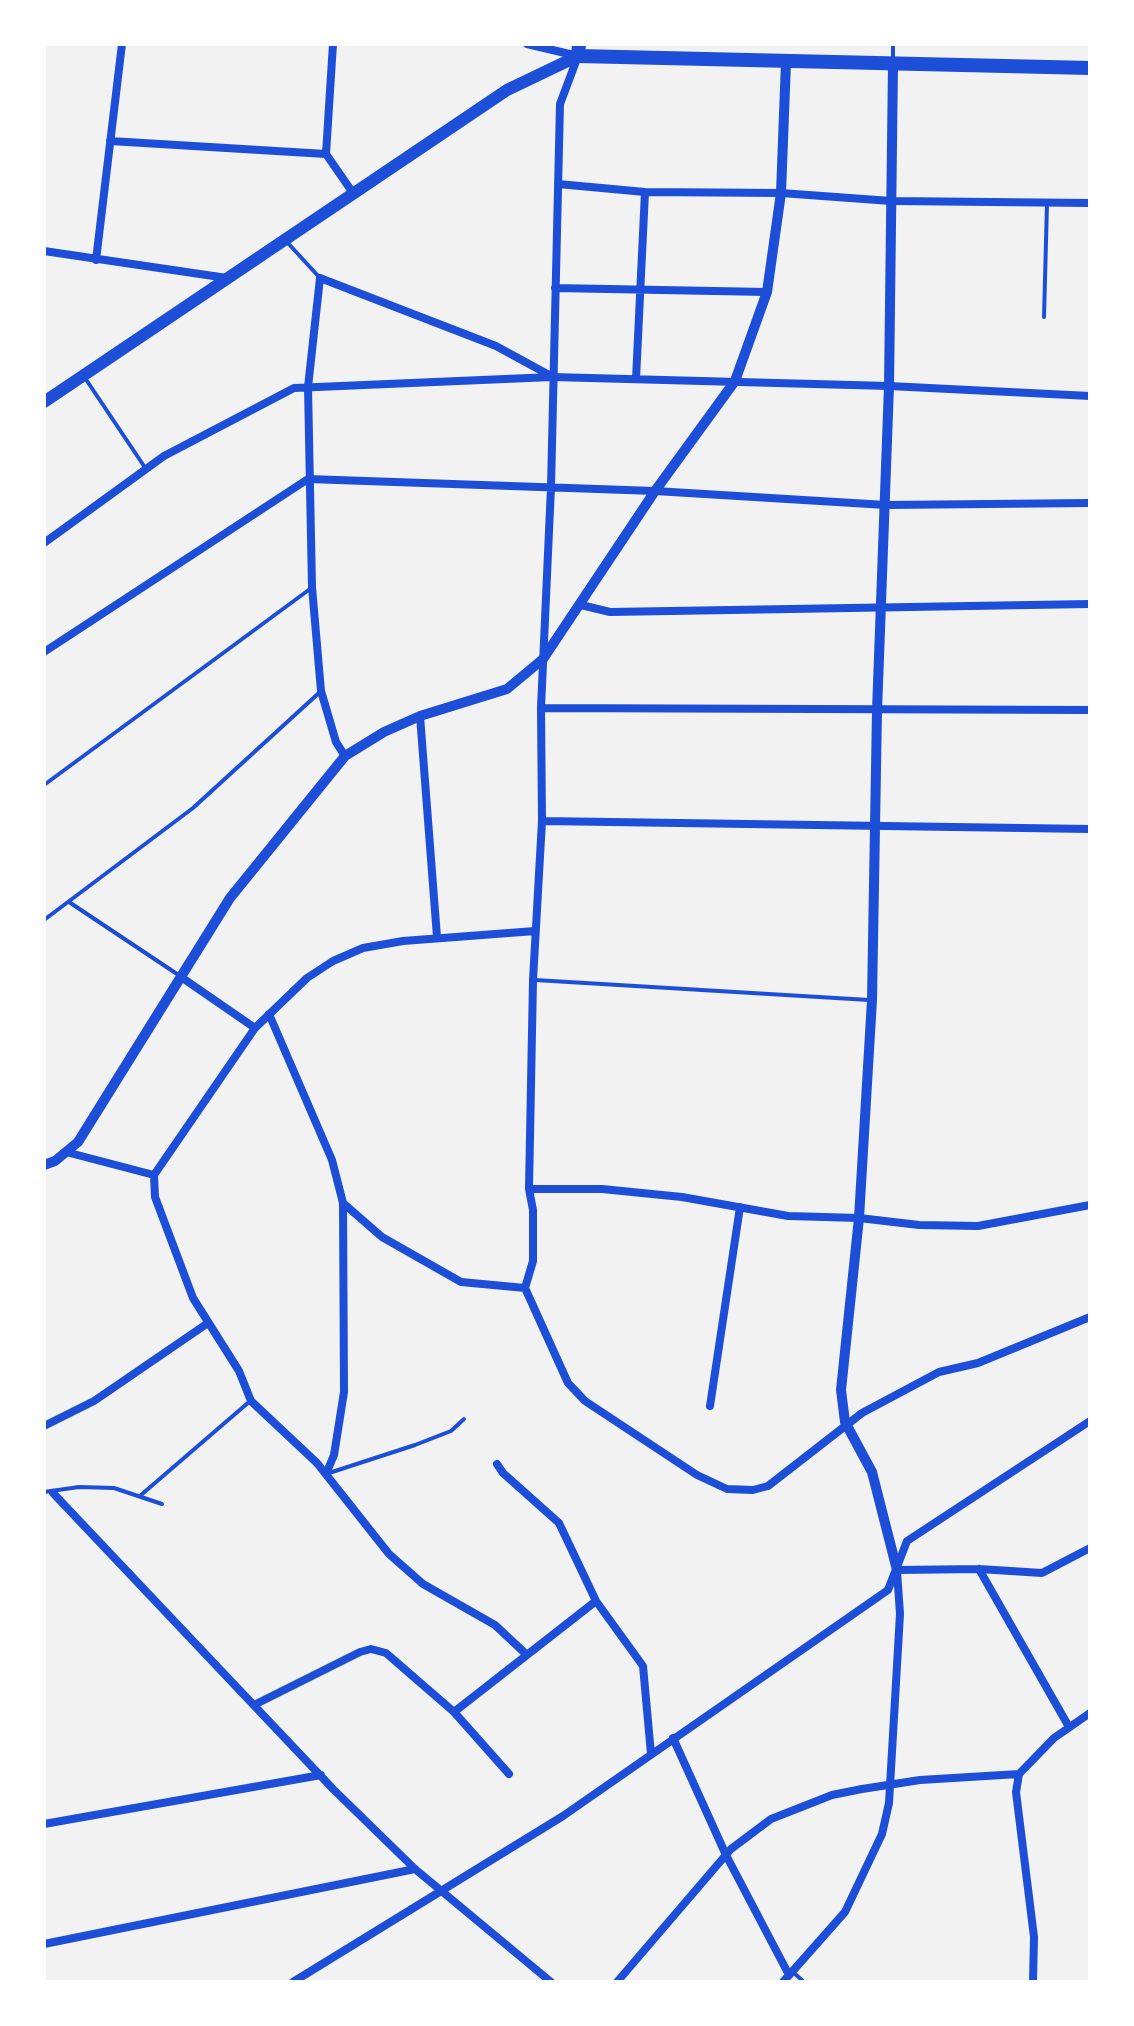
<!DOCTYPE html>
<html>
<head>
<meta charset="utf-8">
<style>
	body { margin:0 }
	#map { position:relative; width:1134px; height:2026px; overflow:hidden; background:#f2f2f2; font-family:"Fira Sans",sans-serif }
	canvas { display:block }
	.frame { position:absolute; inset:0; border:46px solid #fff; pointer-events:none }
</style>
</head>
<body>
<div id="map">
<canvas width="1134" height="2026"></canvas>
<div class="frame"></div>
</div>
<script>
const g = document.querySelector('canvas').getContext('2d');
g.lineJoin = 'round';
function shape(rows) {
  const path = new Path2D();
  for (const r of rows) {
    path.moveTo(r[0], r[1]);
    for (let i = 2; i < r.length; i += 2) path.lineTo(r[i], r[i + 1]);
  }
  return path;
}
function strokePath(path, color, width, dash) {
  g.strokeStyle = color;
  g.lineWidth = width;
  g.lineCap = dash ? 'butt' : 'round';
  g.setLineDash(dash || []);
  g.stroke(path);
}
const service = shape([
	[893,62,893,44],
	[286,241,320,278],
	[1044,317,1047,204],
	[85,378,146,469],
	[44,785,310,589],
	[69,902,180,976],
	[44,920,193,808,320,692],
	[535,980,869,1000],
	[326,1474,415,1445,451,1431,464,1419],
	[44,1492,79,1487,114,1488,162,1504],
	[141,1495,249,1402],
	[794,1973,804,1982]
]);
const minor = shape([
	[333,44,326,154,353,193],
	[527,44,578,56,560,104,551,487,541,708,542,821,533,980,529,1189,533,1210,533,1261,525,1288,568,1383,585,1401,697,1475,727,1489,753,1490,768,1486,862,1413,939,1372,978,1363,1090,1317],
	[110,141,326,154],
	[558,184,645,192,781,193,891,201,1090,203],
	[44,251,227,278],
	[96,260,122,44],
	[555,288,767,292],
	[636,379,645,192],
	[44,543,164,456,294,388,552,377,889,386,1090,396],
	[581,605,610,612,1090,604],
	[44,652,308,479,655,491,886,505,1090,503],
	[541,708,1090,710],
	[420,716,437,937],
	[345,756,336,742,321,691,312,587,308,387,320,278,496,346,551,376],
	[542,821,1090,829],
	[181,977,255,1028],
	[269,1014,332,1160,343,1203,344,1392,334,1455,326,1474],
	[66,1152,154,1175],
	[154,1175,155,1197,193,1298,239,1371,251,1401,317,1463,389,1554,423,1584,495,1625,527,1655],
	[154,1175,255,1028,307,978,333,961,363,948,403,941,535,931],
	[529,1189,602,1189,682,1197,788,1216,859,1218,919,1225,978,1226,1090,1205],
	[343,1203,382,1237,461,1282,525,1288],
	[710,1406,740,1207],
	[44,1426,94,1401,208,1323],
	[497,1464,503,1473,559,1523,596,1601,643,1666,651,1754],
	[53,1493,334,1790,415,1869,551,1982],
	[979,1569,1069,1727],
	[897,1570,979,1569,1042,1573,1090,1548],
	[254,1705,360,1652,371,1649,386,1653,454,1712,509,1774],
	[454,1712,596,1601],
	[673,1738,726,1855,789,1975],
	[1019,1774,1016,1792,1034,1937,1033,1982],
	[44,1824,321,1775],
	[44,1944,415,1869],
	[293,1982,563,1816,888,1590,907,1541,1090,1421],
	[617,1982,731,1849,771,1819,832,1795,862,1789,920,1780,1019,1774,1054,1738,1090,1713],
	[783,1982,845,1912,882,1834,889,1803,900,1614,897,1571]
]);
const tertiary = shape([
	[893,64,889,386,877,711,872,1000,859,1218,841,1390,845,1422,872,1472,897,1570],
	[44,1165,55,1161,78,1142,230,898,345,756,384,732,420,716,507,689,543,659,655,491,735,381,767,292,781,193,786,62]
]);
const secondary = shape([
	[44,402,507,90,578,56]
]);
const primary = shape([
	[579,44,578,56,1090,68]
]);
strokePath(service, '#1d4ed8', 4);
strokePath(minor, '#1d4ed8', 8);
strokePath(tertiary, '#1d4ed8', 10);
strokePath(secondary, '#1d4ed8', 12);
strokePath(primary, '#1d4ed8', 14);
</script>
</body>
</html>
